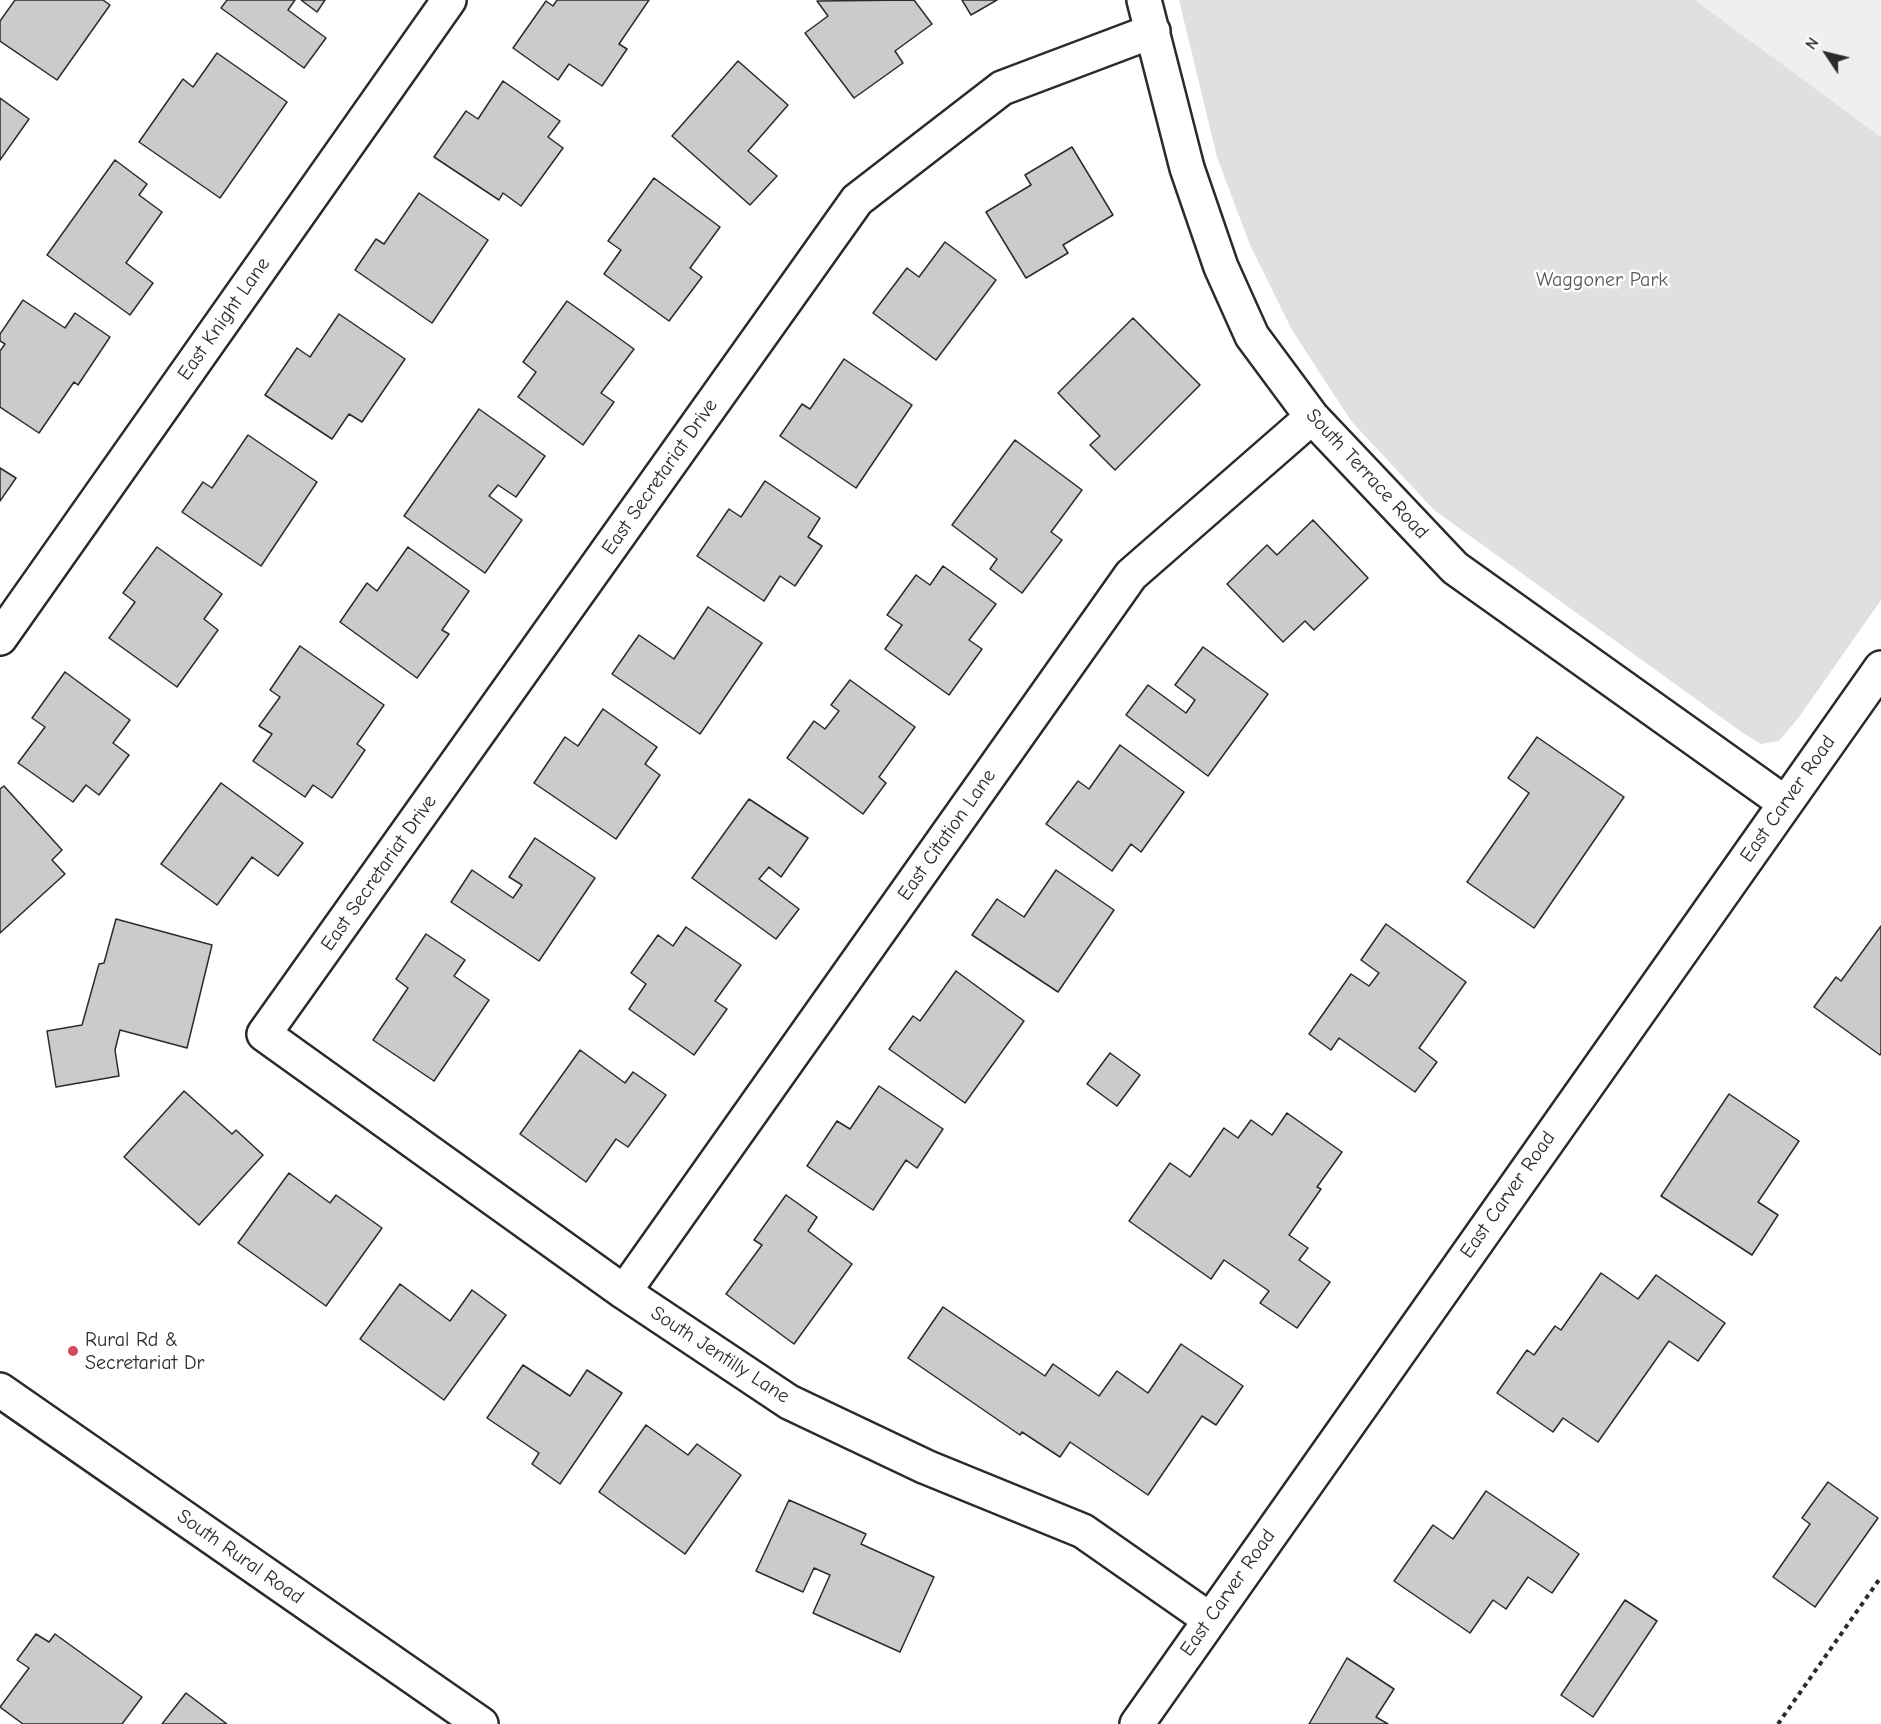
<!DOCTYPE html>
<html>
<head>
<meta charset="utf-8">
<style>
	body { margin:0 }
	#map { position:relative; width:1881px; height:1724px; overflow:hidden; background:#fff; font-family:"Comic Neue",sans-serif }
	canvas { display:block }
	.north { position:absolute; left:1797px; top:24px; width:60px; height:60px; -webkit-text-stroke:4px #fff; paint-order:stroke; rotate:305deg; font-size:16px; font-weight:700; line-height:24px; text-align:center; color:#2b2b2b }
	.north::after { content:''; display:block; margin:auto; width:21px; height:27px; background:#2b2b2b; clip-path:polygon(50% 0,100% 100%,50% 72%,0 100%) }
</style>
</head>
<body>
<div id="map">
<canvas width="1881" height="1724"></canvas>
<div class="north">N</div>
</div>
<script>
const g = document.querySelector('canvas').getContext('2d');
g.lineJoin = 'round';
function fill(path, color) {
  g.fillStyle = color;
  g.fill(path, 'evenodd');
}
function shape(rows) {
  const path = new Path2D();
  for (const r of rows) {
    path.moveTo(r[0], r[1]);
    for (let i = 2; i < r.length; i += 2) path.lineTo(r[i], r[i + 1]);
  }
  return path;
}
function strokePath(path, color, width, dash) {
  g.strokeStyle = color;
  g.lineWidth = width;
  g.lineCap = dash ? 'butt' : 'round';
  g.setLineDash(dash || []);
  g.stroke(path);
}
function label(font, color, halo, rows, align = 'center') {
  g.font = font + ' "Comic Neue",sans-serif';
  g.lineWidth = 5;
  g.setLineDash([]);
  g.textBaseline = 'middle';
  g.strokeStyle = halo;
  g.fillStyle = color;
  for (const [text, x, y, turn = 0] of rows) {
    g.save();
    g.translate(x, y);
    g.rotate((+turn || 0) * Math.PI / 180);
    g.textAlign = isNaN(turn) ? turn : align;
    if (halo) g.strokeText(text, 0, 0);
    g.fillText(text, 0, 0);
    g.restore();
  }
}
const built = shape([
	[1695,0,1881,0,1881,137]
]);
const green = shape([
	[1179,0,1695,0,1881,137,1881,600,1799,717,1779,741,1761,744,1743,733,1434,510,1351,421,1292,330,1250,245,1217,157]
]);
const building = shape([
	[15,0,103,0,110,5,57,80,0,41,0,21,15,0],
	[227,0,295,0,288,10,326,38,304,68,221,8,227,0],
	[301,0,325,0,317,12,301,0],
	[557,0,649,0,619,44,627,49,602,86,569,64,558,80,513,48,546,1,553,6,557,0],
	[914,0,932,24,895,51,903,63,854,98,805,33,828,16,817,1,914,0],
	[962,0,997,0,971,15,962,0],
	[217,53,287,102,220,198,139,142,183,79,193,87,217,53],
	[738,61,788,105,748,151,777,176,750,205,672,136,738,61],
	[503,81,560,121,548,137,563,148,521,206,503,193,499,200,434,157,466,111,478,119,503,81],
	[0,98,29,119,0,160,0,98],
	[1072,147,1113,215,1063,245,1068,253,1026,278,986,212,1031,185,1025,175,1072,147],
	[115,160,147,184,139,195,162,212,126,263,153,283,130,315,47,255,115,160],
	[654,178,720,227,690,268,702,277,669,321,604,274,621,250,608,241,654,178],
	[419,193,488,240,432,323,355,270,376,239,384,244,419,193],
	[945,242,996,280,936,360,873,313,907,268,919,277,945,242],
	[23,300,65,328,75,313,110,337,78,385,74,382,39,433,0,407,0,351,5,344,0,341,0,334,23,300],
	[567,301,634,349,601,393,614,402,583,445,518,397,536,372,523,362,567,301],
	[339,314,405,359,362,422,349,414,332,439,265,395,297,348,310,357,339,314],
	[1133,318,1200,385,1115,470,1090,445,1100,436,1058,393,1133,318],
	[844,359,912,405,856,488,780,436,802,404,810,409,844,359],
	[479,409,545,456,516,497,498,485,489,496,522,520,485,573,404,516,479,409],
	[248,435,317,482,261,566,182,512,203,482,212,488,248,435],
	[1015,440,1082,490,1051,532,1062,540,1022,593,990,569,997,559,952,525,1015,440],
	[0,468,16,478,0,501,0,468],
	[765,481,820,518,808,537,822,546,795,586,780,576,764,601,697,556,729,509,741,517,765,481],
	[1313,520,1368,578,1314,630,1305,621,1283,642,1227,584,1267,545,1277,555,1313,520],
	[157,547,222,594,204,619,218,630,177,687,109,638,135,602,123,593,157,547],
	[408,547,469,591,442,630,449,634,417,678,340,622,367,583,377,591,408,547],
	[943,566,996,604,969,640,982,649,949,695,885,649,902,625,887,615,916,575,930,585,943,566],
	[708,607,762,643,700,734,612,674,639,635,674,659,708,607],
	[300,646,384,705,357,744,365,750,332,798,313,785,305,797,253,761,272,734,259,726,280,697,270,690,300,646],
	[1203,647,1268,694,1208,776,1126,715,1148,685,1186,713,1195,700,1175,685,1203,647],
	[65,672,130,720,113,743,129,755,99,795,86,785,73,802,18,763,45,727,32,718,65,672],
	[850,680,915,727,879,777,886,783,863,814,787,758,814,721,825,729,839,711,831,705,850,680],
	[603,709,657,747,645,764,660,775,616,839,534,783,565,737,578,746,603,709],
	[1537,737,1624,797,1534,928,1467,882,1529,793,1508,778,1537,737],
	[1120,745,1184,792,1141,852,1131,844,1112,871,1046,824,1078,781,1089,789,1120,745],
	[221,783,303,843,278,876,252,857,217,905,161,864,221,783],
	[4,786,62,850,52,860,65,874,0,933,0,789,4,786],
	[749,799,808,838,781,877,769,867,759,879,799,909,776,939,692,878,749,799],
	[535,838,595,878,539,961,451,902,472,870,513,898,522,885,509,877,535,838],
	[1056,870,1114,910,1058,992,972,935,997,899,1024,917,1056,870],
	[116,919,212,945,187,1048,120,1030,115,1050,119,1076,56,1087,47,1031,82,1025,99,964,104,963,116,919],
	[1386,924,1466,982,1419,1048,1437,1062,1415,1092,1339,1038,1331,1050,1309,1034,1351,974,1369,986,1379,973,1361,960,1386,924],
	[1881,926,1881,1053,1880,1055,1814,1007,1836,977,1841,981,1881,926],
	[686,927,741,965,715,1001,727,1009,694,1055,629,1009,646,984,631,973,658,935,673,946,686,927],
	[426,934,465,960,454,976,489,1000,434,1081,373,1040,408,988,396,979,426,934],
	[956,971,1024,1021,965,1103,889,1049,913,1016,920,1021,956,971],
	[580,1050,625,1083,633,1072,666,1095,628,1147,616,1139,586,1182,520,1134,580,1050],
	[1110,1053,1140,1075,1117,1106,1087,1084,1110,1053],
	[879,1086,943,1129,917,1168,906,1160,873,1210,807,1166,837,1121,850,1129,879,1086],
	[184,1091,232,1134,236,1130,263,1155,199,1225,124,1157,184,1091],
	[1729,1094,1799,1141,1758,1202,1778,1215,1752,1255,1661,1196,1729,1094],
	[1287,1113,1342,1152,1317,1187,1321,1189,1289,1235,1308,1248,1299,1260,1330,1282,1297,1328,1260,1303,1269,1291,1224,1260,1211,1279,1129,1221,1170,1163,1190,1177,1224,1128,1238,1138,1251,1120,1272,1135,1287,1113],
	[289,1173,330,1203,336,1195,382,1228,326,1306,238,1243,289,1173],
	[786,1195,817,1217,808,1231,852,1264,794,1344,726,1294,762,1245,754,1240,786,1195],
	[1601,1273,1638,1299,1656,1275,1725,1323,1698,1361,1669,1341,1598,1442,1563,1418,1553,1432,1497,1393,1527,1350,1534,1355,1555,1326,1561,1330,1601,1273],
	[400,1284,450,1321,472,1290,506,1315,444,1400,360,1339,400,1284],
	[943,1307,1045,1376,1053,1364,1099,1396,1117,1371,1148,1393,1181,1344,1243,1386,1216,1425,1202,1416,1148,1495,1070,1442,1060,1457,1022,1432,1020,1435,908,1358,943,1307],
	[523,1365,570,1396,587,1370,622,1393,560,1484,532,1464,539,1453,487,1418,523,1365],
	[646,1425,688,1455,697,1444,741,1475,685,1554,599,1492,646,1425],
	[1828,1482,1878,1518,1815,1607,1773,1577,1810,1524,1802,1518,1828,1482],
	[1486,1491,1579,1554,1552,1593,1528,1577,1506,1609,1493,1600,1470,1633,1394,1581,1433,1525,1453,1539,1486,1491],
	[789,1500,866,1534,861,1544,934,1577,900,1652,813,1613,830,1575,814,1568,803,1592,756,1571,789,1500],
	[1625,1600,1657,1621,1593,1717,1561,1695,1625,1600],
	[36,1634,49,1642,55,1634,142,1697,122,1724,23,1724,0,1707,29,1668,17,1660,36,1634],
	[1347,1658,1394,1689,1376,1717,1388,1724,1309,1724,1347,1658],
	[186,1693,227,1724,162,1724,186,1693]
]);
const path = shape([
	[1778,1724,1881,1577]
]);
const minor = shape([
	[1144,0,1187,168,1221,267,1252,336,1312,417,1455,568,1785,803],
	[1153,31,1002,88,857,200,264,1034,624,1292,789,1402,926,1467,1083,1531,1209,1619],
	[0,638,449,0],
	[624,1292,1131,575,1312,417],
	[1137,1724,1881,668]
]);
const major = shape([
	[0,1390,481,1724]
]);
const markers = [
	[73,1351,6,"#d1495b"]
];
const parkNames = [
	["Waggoner Park",1602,280]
];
const streetNames = [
	["East Knight Lane",224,319,-55],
	["South Terrace Road",1367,474,47],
	["East Secretariat Drive",660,477,-55],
	["East Carver Road",1788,799,-55],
	["East Citation Lane",947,835,-55],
	["East Secretariat Drive",379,873,-55],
	["East Carver Road",1508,1195,-55],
	["South Jentilly Lane",720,1355,33],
	["South Rural Road",240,1557,35],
	["East Carver Road",1228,1593,-55]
];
const poiNames = [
	["Rural Rd &",85,1340],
	["Secretariat Dr",85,1363]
];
fill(built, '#efefef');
fill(green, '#e0e0e0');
fill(building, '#cbcbcb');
strokePath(building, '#2b2b2b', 1.5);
strokePath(minor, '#2b2b2b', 38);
strokePath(major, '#2b2b2b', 38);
strokePath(path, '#2b2b2b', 4, [4.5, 4.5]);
strokePath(minor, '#fff', 33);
strokePath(major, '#fff', 33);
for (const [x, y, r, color] of markers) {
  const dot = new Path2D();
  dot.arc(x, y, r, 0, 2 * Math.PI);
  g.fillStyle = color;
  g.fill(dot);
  strokePath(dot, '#fff', 2);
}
label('20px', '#585858', '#fff', parkNames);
label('20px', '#2b2b2b', '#fff', streetNames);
label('20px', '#2b2b2b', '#fff', poiNames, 'left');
</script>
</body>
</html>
